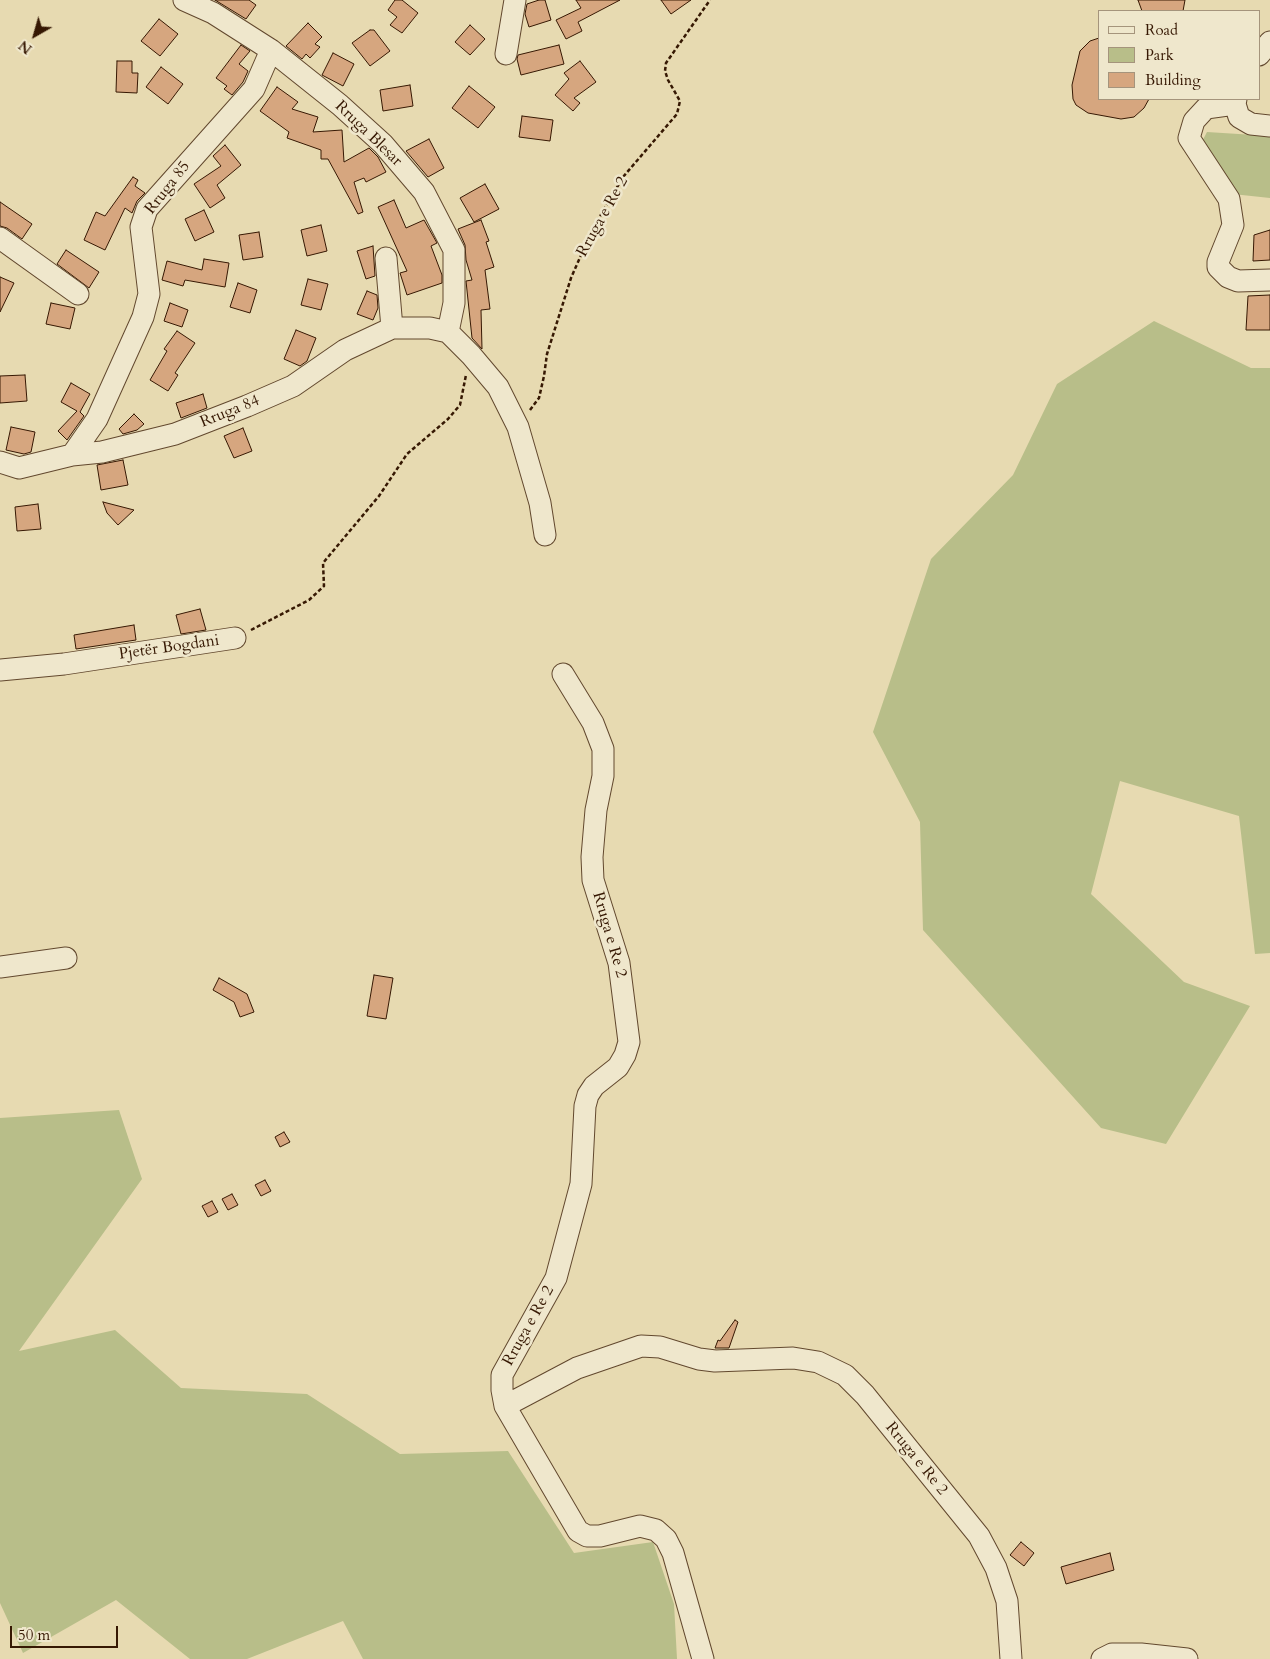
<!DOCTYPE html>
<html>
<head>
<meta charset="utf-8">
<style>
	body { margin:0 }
	#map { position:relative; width:1270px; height:1659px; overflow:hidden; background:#e7dab1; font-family:Cardo,serif }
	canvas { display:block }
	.legend { position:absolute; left:1098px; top:10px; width:162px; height:90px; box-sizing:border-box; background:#efe7cc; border:1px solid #a5947c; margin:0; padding:6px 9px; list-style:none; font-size:15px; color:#361803 }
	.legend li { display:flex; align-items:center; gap:10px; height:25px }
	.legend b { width:25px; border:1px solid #a5947c }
	.north { position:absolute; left:10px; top:10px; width:50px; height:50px; -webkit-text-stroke:4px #efe7cc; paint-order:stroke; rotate:218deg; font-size:14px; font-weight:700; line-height:20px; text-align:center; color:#361803 }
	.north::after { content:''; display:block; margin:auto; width:18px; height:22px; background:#361803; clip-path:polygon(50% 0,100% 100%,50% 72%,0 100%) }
	.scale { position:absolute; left:10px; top:1626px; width:108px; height:22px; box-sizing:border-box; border:2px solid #361803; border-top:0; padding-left:6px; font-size:15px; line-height:18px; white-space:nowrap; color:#361803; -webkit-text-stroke:4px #efe7cc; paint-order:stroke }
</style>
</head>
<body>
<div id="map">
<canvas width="1270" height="1659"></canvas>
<ul class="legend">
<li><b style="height:6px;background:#efe7cc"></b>Road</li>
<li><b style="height:14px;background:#b8be89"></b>Park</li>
<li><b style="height:14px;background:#d6a67f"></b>Building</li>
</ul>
<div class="north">N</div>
<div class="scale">50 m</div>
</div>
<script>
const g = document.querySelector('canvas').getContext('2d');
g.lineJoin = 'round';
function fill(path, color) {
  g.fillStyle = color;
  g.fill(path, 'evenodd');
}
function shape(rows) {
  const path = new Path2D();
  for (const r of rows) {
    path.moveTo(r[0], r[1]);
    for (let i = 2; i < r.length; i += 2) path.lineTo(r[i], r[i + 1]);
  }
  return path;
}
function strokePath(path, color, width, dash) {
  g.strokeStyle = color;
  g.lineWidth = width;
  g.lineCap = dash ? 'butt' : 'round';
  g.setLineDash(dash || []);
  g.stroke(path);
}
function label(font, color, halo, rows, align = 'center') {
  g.font = font + ' Cardo,serif';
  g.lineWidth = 5;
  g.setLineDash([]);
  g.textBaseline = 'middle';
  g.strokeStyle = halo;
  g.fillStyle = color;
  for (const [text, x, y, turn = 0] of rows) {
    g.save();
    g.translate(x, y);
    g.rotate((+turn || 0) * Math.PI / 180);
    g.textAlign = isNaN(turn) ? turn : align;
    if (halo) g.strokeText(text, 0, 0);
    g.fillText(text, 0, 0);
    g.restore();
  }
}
const green = shape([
	[1207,132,1270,136,1270,198,1214,192,1193,159],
	[1154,321,1251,368,1270,368,1270,953,1255,954,1239,816,1120,781,1091,894,1184,982,1250,1006,1166,1144,1101,1128,923,930,920,822,873,732,931,559,1013,475,1057,384],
	[119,1110,142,1179,19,1351,115,1330,181,1388,307,1394,400,1454,508,1451,574,1553,653,1542,674,1604,677,1659,363,1659,343,1621,247,1659,190,1659,116,1600,23,1653,0,1603,0,1118]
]);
const building = shape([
	[215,0,249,0,256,5,246,19,215,0],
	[395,0,402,0,418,13,402,33,390,25,397,17,388,10,395,0],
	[539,0,545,0,551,20,529,27,525,14,527,4,539,0],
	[576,0,620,0,578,22,582,31,566,39,556,20,581,8,576,0],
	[661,0,691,0,671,14,661,0],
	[1138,0,1185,0,1183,11,1142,11,1138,0],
	[159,19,178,34,160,56,141,41,159,19],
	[308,23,322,37,315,44,320,47,310,58,306,54,302,59,286,46,308,23],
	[470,25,485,39,470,55,455,42,470,25],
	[370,30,374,30,390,51,370,66,352,43,370,30],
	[1099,38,1099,99,1149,99,1144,108,1134,117,1121,119,1088,113,1076,105,1073,99,1072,85,1080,51,1090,41,1099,38],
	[241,45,250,51,239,64,248,71,243,82,232,95,224,89,227,86,216,78,241,45],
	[559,45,564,64,521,75,517,59,518,55,559,45],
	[333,53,354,64,343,86,322,75,333,53],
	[117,61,132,61,132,73,138,73,137,93,116,92,117,61],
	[580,61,596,82,574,98,580,103,573,111,555,95,569,79,564,73,580,61],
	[161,67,183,84,168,104,146,87,161,67],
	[410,85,413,106,383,111,380,90,410,85],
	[469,86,495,107,478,128,452,108,469,86],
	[277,87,298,102,292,109,318,117,313,132,342,130,344,162,369,148,378,157,386,172,366,182,364,178,354,182,363,212,358,214,328,159,321,159,321,150,287,138,289,132,260,111,277,87],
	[522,116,553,120,550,141,519,137,522,116],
	[429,139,444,168,428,177,406,151,429,139],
	[225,145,241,165,217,185,225,198,210,208,194,184,221,166,213,156,225,145],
	[133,177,138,180,135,186,145,193,137,201,132,213,125,208,105,250,84,240,96,212,105,216,133,177],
	[485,184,499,209,474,222,460,198,485,184],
	[394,200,406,228,424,220,437,243,431,246,442,275,442,283,407,295,400,273,407,271,378,207,394,200],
	[0,202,32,224,22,239,7,228,0,226,0,202],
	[204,210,214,232,195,241,185,219,204,210],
	[481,220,489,241,486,242,494,267,485,270,490,309,481,310,482,349,472,338,466,281,472,280,466,260,465,245,458,229,481,220],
	[321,225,327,251,307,256,301,230,321,225],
	[1270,230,1270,260,1253,261,1254,235,1270,230],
	[259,232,263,257,243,260,239,235,259,232],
	[373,246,375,276,366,279,357,251,373,246],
	[66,250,99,272,89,288,57,264,66,250],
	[204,259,229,263,225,287,185,280,183,286,162,280,167,261,202,270,204,259],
	[0,277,14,283,0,312,0,277],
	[308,279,328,284,321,310,301,305,308,279],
	[238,283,257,290,250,313,230,307,238,283],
	[367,291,377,295,378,308,373,320,357,314,367,291],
	[1270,295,1270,330,1246,330,1248,296,1270,295],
	[51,303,75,308,70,329,46,324,51,303],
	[170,303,188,310,182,327,164,321,170,303],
	[296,330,316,338,307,361,300,366,284,359,296,330],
	[177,331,195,343,175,373,178,375,168,391,150,380,167,351,164,349,177,331],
	[25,375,27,401,0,403,0,376,25,375],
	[71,383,90,394,80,412,84,416,67,440,58,431,77,411,61,402,71,383],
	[203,394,207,408,181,418,176,403,203,394],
	[134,414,144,424,137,430,123,434,119,429,134,414],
	[11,427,35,432,31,452,24,454,6,450,11,427],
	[243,428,252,451,234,458,224,436,243,428],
	[123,460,128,485,101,490,97,465,123,460],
	[103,502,134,510,118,525,107,513,103,502],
	[38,504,41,529,17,531,15,507,38,504],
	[200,609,206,630,181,634,176,615,200,609],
	[134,625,136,640,76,649,74,635,134,625],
	[374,975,393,978,386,1019,367,1016,374,975],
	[219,978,247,994,254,1012,240,1017,234,1002,213,990,219,978],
	[284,1132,290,1142,280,1147,275,1137,284,1132],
	[265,1180,271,1191,261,1196,255,1185,265,1180],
	[232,1194,238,1205,228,1210,222,1199,232,1194],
	[212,1201,218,1212,208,1217,202,1206,212,1201],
	[735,1320,738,1322,729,1348,715,1348,718,1340,720,1341,735,1320],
	[1021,1542,1034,1553,1024,1566,1010,1555,1021,1542],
	[1110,1553,1114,1570,1066,1584,1061,1567,1110,1553]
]);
const path = shape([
	[530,410,539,398,544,376,547,354,571,278,592,230,623,177,677,114,680,101,668,80,665,71,666,63,710,0],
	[251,630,309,600,324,586,323,563,379,496,407,454,448,419,460,405,466,375]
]);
const minor = shape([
	[184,0,213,13,271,50,340,105,383,144,424,192,454,250,454,303,448,332],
	[506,54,515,0],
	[1259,55,1270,42],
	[1236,99,1235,104,1239,117,1251,124,1270,126],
	[1235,104,1206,108,1194,121,1189,138,1229,199,1233,225,1218,262,1218,267,1228,277,1238,281,1270,280],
	[0,238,78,294],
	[386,258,392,328],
	[448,332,471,355,498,387,518,427,540,503,545,535],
	[72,455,97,419,143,317,149,294,141,227,147,209,254,89,271,50],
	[0,462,19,468,72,455,102,452,175,434,247,406,293,386,345,350,392,328,430,328,448,332],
	[0,670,64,664,235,638],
	[563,674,593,723,603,749,603,776,596,810,592,857,593,880,619,963,629,1042,625,1055,618,1067,594,1086,588,1095,585,1106,581,1184,556,1278,502,1375,502,1390,505,1406,578,1531,587,1536,600,1536,640,1526,656,1530,666,1539,673,1553,703,1659],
	[0,967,66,958],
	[505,1406,577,1368,641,1346,660,1347,699,1359,715,1361,793,1358,818,1362,845,1375,865,1395,979,1536,996,1568,1007,1601,1011,1659],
	[1102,1659,1112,1654,1141,1654,1187,1659]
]);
const streetNames = [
	["Rruga Blesar",368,134,44],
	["Rruga 85",168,188,-52],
	["Rruga e Re 2",603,217,-61],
	["Rruga 84",230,412,-22],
	["Pjetër Bogdani",169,648,-8],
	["Rruga e Re 2",609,935,74],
	["Rruga e Re 2",529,1326,-61],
	["Rruga e Re 2",916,1459,51]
];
fill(green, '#b8be89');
fill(building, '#d6a67f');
strokePath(building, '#361803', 1);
strokePath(minor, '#62482e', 23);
strokePath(path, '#361803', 2.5, [4, 2.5]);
strokePath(minor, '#efe7cc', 21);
label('16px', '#361803', '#efe7cc', streetNames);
</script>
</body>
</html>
